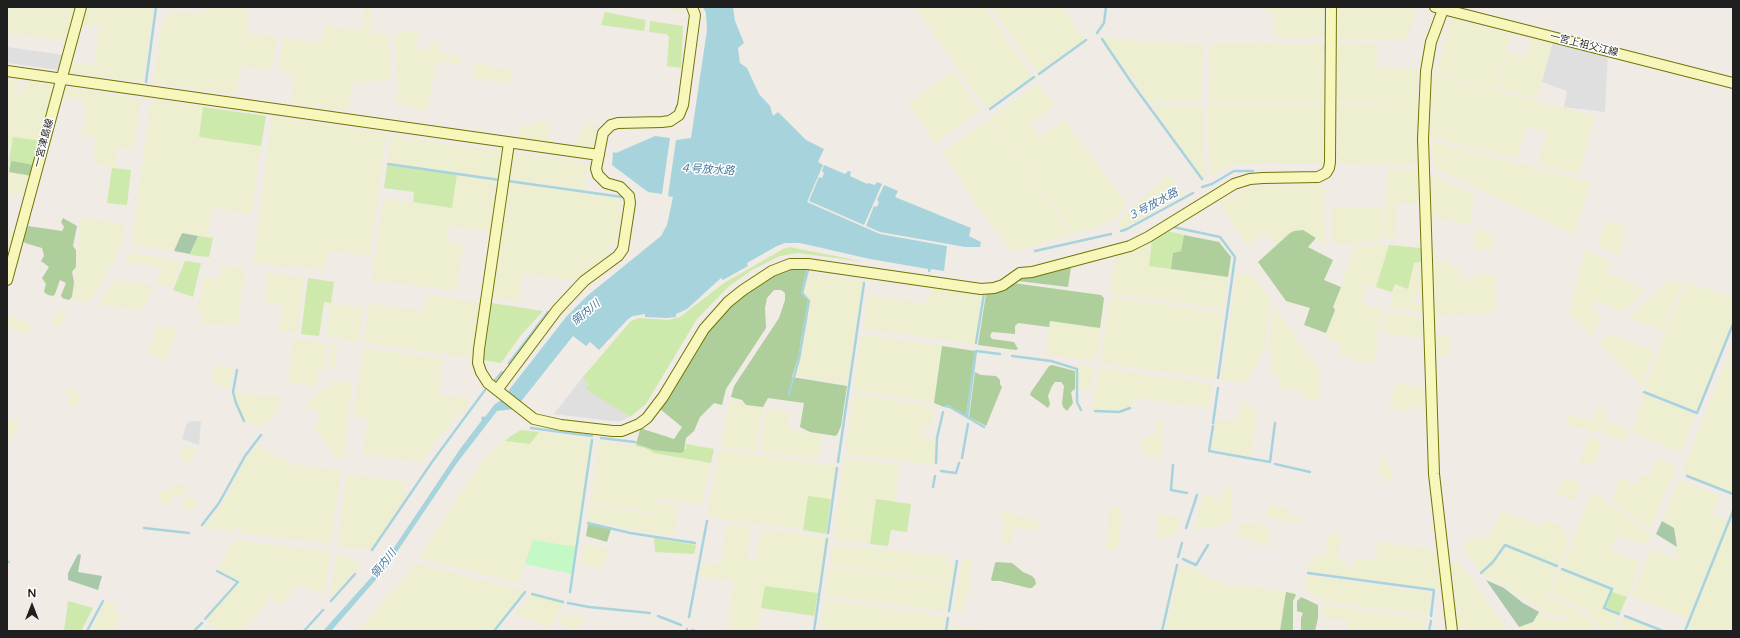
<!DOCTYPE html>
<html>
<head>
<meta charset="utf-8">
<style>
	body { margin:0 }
	#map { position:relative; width:1740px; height:638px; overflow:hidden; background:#f0ebe5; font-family:"Varela Round",sans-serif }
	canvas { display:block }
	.frame { position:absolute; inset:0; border:8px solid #1f1f1f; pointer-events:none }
	.north { position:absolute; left:12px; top:586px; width:40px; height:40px; -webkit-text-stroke:3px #fff; paint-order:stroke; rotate:0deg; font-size:11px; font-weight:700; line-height:16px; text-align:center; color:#1f1f1f }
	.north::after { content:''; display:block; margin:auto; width:14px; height:18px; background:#1f1f1f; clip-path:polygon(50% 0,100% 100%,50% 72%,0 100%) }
</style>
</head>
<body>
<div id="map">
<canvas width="1740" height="638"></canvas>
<div class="frame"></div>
<div class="north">N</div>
</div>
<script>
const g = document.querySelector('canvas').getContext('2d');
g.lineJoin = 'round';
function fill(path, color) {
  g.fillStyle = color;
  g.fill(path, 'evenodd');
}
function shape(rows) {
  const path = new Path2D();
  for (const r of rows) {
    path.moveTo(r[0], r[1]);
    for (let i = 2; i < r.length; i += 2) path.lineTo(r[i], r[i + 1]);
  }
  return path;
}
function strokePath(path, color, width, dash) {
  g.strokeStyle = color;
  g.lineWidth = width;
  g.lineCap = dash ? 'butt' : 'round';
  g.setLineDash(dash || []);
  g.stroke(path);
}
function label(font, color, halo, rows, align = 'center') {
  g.font = font + ' "Varela Round","Noto Sans JP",sans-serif';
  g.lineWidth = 3;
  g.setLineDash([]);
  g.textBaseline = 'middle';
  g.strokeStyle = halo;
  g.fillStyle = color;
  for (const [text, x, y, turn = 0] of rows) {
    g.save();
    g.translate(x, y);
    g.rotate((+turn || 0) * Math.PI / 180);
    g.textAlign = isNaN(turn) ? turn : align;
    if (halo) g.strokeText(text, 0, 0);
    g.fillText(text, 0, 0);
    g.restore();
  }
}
const farmland = shape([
	[7,7,77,7,68,41,7,33],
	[85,7,153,7,143,82,68,72,71,62,94,65,99,27,81,24],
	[206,7,248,7,244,15,248,18,248,33,277,37,272,71,240,66,236,95,154,83,162,20,166,21,171,12,205,14],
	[670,7,684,7,684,13,669,10],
	[915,7,985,7,1032,76,986,109],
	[990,7,1061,7,1085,39,1038,73],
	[1262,7,1324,7,1324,37,1275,37,1273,16],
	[1338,7,1405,7,1417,10,1407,40,1338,39],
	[365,8,372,9,370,33,388,35,391,80,367,81,364,84,353,82,348,111,291,103,294,74,278,71,283,37,321,43,324,26,362,31],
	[1451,18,1511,34,1496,90,1436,74],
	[401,31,418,32,416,50,429,50,430,40,440,42,439,53,462,57,461,64,437,60,427,111,414,109,414,106,396,104,398,88,394,36,397,36],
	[1103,38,1200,45,1203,47,1202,101,1149,102],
	[1531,38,1552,44,1537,99,1498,88,1507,52,1526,57],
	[1324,43,1325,102,1209,102,1210,47,1213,44],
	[1338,43,1377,44,1377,67,1415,67,1415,69,1418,69,1418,74,1417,103,1338,102],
	[473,64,494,65,494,69,511,70,510,83,474,79],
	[953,71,981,110,935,143,908,103],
	[1431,74,1595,116,1579,175,1538,164,1547,132,1527,126,1517,159,1434,139,1430,134],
	[7,80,18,81,16,92,23,93,25,82,56,86,41,141,13,137,11,147,7,146],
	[1036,85,1040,86,1055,106,1031,124,1040,137,1065,120,1125,201,1123,210,1117,217,1101,226,1074,234,990,118],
	[64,87,141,99,134,150,117,147,115,168,93,163,96,138,81,134,85,120,85,101,62,96],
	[151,99,203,107,200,137,261,146,252,214,213,208,208,237,182,233,174,251,132,245],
	[1208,103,1325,103,1324,164,1232,164,1214,175,1211,174,1208,148],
	[1338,104,1417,104,1419,162,1410,163,1409,165,1338,164],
	[1151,105,1204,105,1204,157,1206,178,1204,179],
	[272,117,386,133,370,256,328,250,325,270,291,265,291,268,253,263],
	[989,119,1015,154,1072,234,1013,252,1010,250,963,186,964,184,942,152],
	[550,121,548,141,519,137,519,126,530,125,534,122],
	[587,124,597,125,594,148,574,145],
	[391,136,501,151,504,156,500,178,388,162],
	[1435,142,1590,182,1574,235,1433,167,1432,144],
	[515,153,588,163,584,190,509,179,512,156],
	[7,161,11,161,9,172,32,176,27,195,7,193],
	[1416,169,1419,171,1420,203,1396,204,1396,239,1384,238,1383,205,1386,202,1387,170],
	[1169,173,1183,195,1124,228,1118,228,1121,219],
	[457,174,500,180,493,232,449,226,447,242,463,244,456,291,372,280,383,198,452,208],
	[1433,176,1473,193,1472,225,1432,217,1431,177],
	[508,182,622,199,616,242,606,250,610,254,577,281,523,273,519,302,491,297],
	[1264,185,1324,186,1325,244,1311,234,1285,237,1277,244,1262,231,1248,247,1218,202,1241,191],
	[1332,207,1381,207,1381,241,1336,244,1332,241],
	[81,218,124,224,121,249,89,302,73,300],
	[1605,221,1626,226,1619,256,1598,246],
	[7,230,16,232,7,263],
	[1474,230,1484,230,1485,234,1494,234,1493,250,1475,250],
	[1152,240,1149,266,1228,277,1223,309,1112,294,1110,291,1115,257],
	[1363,245,1389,245,1376,287,1367,284,1362,303,1384,311,1378,333,1374,365,1339,355,1342,344,1325,338,1335,310,1333,308,1348,266,1352,247],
	[1586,250,1611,261,1607,273,1624,279,1646,291,1622,313,1605,303,1596,300,1592,310,1602,314,1593,336,1569,313,1585,251],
	[130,253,182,261,171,287,155,284,162,268,125,261],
	[1432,261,1451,262,1451,267,1461,269,1460,278,1474,280,1475,273,1496,275,1495,314,1436,315,1433,313],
	[1421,262,1423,296,1415,295,1414,303,1423,305,1424,314,1390,308,1395,284,1415,263],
	[222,266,245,269,237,325,202,323,203,314,198,313,203,277,220,279],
	[267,272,304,278,297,333,279,330,282,305,264,303],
	[809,273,862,281,863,283,848,384,795,376,800,359,810,301,803,292],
	[1237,273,1253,276,1271,300,1264,350,1247,381,1241,383,1221,380],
	[115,279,154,286,143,311,99,304],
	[1668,280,1683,282,1663,331,1632,319,1629,317],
	[1685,283,1733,296,1733,323,1698,411,1649,391,1644,387],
	[931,286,983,294,975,344,865,329,863,325,868,294,927,304],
	[426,295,483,303,475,356,472,358,364,343,369,303,423,311],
	[1112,297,1223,313,1214,379,1101,363,1100,360,1109,299],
	[331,303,363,308,359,340,356,342,326,336],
	[1274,306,1321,372,1318,401,1303,399,1304,392,1278,389,1281,377,1270,373,1273,352,1268,351],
	[58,309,67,314,60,327,51,322],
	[1388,311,1423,318,1424,339,1381,332],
	[7,314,32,325,28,334,10,327,7,332],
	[1050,321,1100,328,1096,359,1091,361,1045,354],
	[158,324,167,327,177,328,167,361,149,354],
	[1610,333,1655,351,1642,385,1598,344],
	[865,335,942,346,934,403,856,391,854,388,861,338],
	[1435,335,1449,335,1449,355,1435,355],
	[295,339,327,344,325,369,318,369,316,388,307,385,288,382,293,340],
	[1733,343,1733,492,1684,473,1684,467],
	[332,344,338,345,335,368,328,367],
	[365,348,443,359,438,394,469,399,464,414,457,414,421,462,363,455,368,419,353,417,362,350],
	[1078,364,1091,367,1093,369,1091,390,1078,389],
	[218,365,232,368,228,389,210,381,214,369],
	[1102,368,1210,384,1212,387,1209,406,1207,407,1170,403,1140,398,1133,399,1132,406,1123,410,1092,409,1098,371],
	[334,380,352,383,343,459,337,458,313,427,323,417,306,404],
	[1396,382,1426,388,1426,410,1409,407,1408,412,1389,407],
	[69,387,81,398,75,408,67,403,71,398,65,393],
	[235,391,259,396,281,397,279,410,261,426,245,421,237,403],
	[855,394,934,407,931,428,924,427,922,436,936,440,933,465,847,454,845,452,853,396],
	[1643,394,1696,415,1681,452,1633,433],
	[730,400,743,403,746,405,763,407,756,451,720,446],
	[1242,401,1257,412,1250,457,1211,448,1216,421,1227,420,1237,421],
	[1598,407,1607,409,1601,433,1569,425,1567,421,1569,415,1595,421],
	[766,408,789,412,787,428,822,436,818,460,760,452],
	[11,419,20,424,10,439,7,436,7,425],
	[1607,421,1630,431,1627,441,1603,434],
	[1156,422,1163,422,1161,456,1159,458,1146,455,1140,452,1141,441,1147,435,1155,435],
	[539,432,591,440,576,547,533,540,519,583,418,558,481,462,494,448,505,441,530,444],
	[1588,436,1601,440,1596,464,1588,462,1587,466,1580,464],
	[599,441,639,446,654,453,711,463,702,504,655,498,654,502,678,505,674,533,669,533,669,536,588,521,590,505,652,515,652,512,590,503],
	[258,444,275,457,277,455,281,459,283,457,292,464,341,471,331,543,241,533,242,527,236,525,234,532,204,527,223,503,246,459],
	[184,445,196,450,191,463,179,458],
	[720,449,836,466,831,499,808,497,803,530,707,517],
	[1381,456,1394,474,1388,482,1382,481,1383,474,1378,473],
	[847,458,899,465,895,502,876,499,870,544,835,540,834,536,844,460],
	[1656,458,1672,465,1675,470,1650,529,1612,502,1619,477,1637,484,1641,475,1648,477],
	[346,474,408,482,402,492,409,494,371,549,339,546,338,544],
	[1562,477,1581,484,1574,501,1556,494],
	[1681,480,1720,496,1712,515,1727,521,1688,619,1631,597,1651,548,1678,559,1680,555,1675,553,1678,545,1674,528,1662,521,1678,481],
	[178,483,187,487,181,498,174,494,169,503,157,503,161,490,169,493,172,486,176,487],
	[1223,488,1233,489,1231,519,1228,523,1193,531,1204,495,1222,499],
	[1592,491,1610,505,1649,532,1651,536,1647,546,1617,535,1611,551,1641,562,1627,597,1612,592,1614,587,1562,566],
	[187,495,199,503,191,512,181,505],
	[1268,505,1291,510,1290,515,1301,519,1299,523,1269,518,1266,515],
	[1110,506,1122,508,1119,548,1106,551],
	[1001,511,1042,522,1042,527,1034,526,1033,531,1014,527,1010,546,1001,541,1005,519,1000,517],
	[1503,511,1541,526,1545,520,1563,528,1561,533,1570,537,1559,566,1504,544,1492,562,1480,572,1462,546,1474,537,1487,537],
	[1159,514,1179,517,1181,520,1178,531,1173,535,1157,539],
	[1733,514,1733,631,1687,631],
	[1259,523,1269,528,1269,546,1258,545,1258,542,1251,542,1251,540,1239,537,1239,525],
	[727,524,751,527,747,560,757,561,761,529,826,538,818,593,765,586,758,631,726,631,734,581,699,576,702,562,721,565],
	[1329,533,1342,536,1337,559,1348,562,1347,568,1352,568,1355,557,1375,560,1378,541,1437,551,1442,590,1307,571,1308,564,1313,564,1315,554,1325,556],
	[235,540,331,552,324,595,299,584,282,604,270,598,245,631,220,631,206,620,240,582,217,570],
	[585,543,608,550,602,570,582,564],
	[836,545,947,556,946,563,954,564,952,581,830,565,832,548],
	[1506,547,1557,568,1548,595,1579,610,1588,617,1598,631,1522,631,1519,627,1533,622,1539,612,1546,617,1567,621,1567,618,1548,614,1503,586,1482,574,1494,563],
	[337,553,362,563,330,599,334,572],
	[962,558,972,559,969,577,971,578,963,610,961,613,954,612],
	[1458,561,1506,627,1505,631,1459,631,1451,562],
	[416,564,524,591,492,631,358,631],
	[1185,565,1225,585,1247,586,1286,592,1280,631,1165,631,1179,569],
	[829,567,950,583,945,612,827,596,825,594],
	[1561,569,1611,589,1603,608,1619,615,1613,631,1601,631,1591,616,1582,608,1553,594,1551,592],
	[1307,576,1431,593,1427,616,1323,601,1305,590],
	[531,595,563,603,550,628,515,614],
	[825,599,945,617,943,631,820,631],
	[105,602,116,604,114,611,121,614,115,629,119,631,91,631],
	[1324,605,1427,619,1425,631,1347,631,1348,621,1323,618],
	[563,612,575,617,576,614,584,617,581,627,578,626,573,630,557,623],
	[1624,616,1661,631,1618,631],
	[952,626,965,627,984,629,983,631,952,631]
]);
const grass = shape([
	[605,12,646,20,644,31,601,25],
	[650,21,683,26,681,68,667,66,669,37,666,34,649,32],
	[203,107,266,116,261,146,199,137],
	[13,137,41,141,35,165,9,161],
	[387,165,457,174,452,208,413,202,414,192,384,188],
	[112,168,131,170,127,205,107,203],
	[1168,231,1184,235,1181,251,1173,253,1171,269,1149,266,1152,240],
	[198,236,213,238,209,257,190,255],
	[1389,245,1421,248,1421,262,1414,263,1408,289,1395,284,1392,292,1376,287],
	[790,247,865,262,798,253,780,256,752,270,727,288,697,319,646,404,630,417,585,389,588,384,582,378,631,321,639,318,669,320,680,317,724,283,783,249],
	[185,261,201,263,193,297,173,290],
	[308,278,334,282,331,303,324,302,319,336,301,334],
	[491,303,543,311,521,335,501,363,483,360],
	[521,430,539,432,530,444,505,441,509,438,509,437],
	[636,444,654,450,686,449,686,444,714,449,711,463,654,453,645,448,635,446],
	[808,496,831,499,826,534,803,530],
	[876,499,911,504,907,532,891,530,888,546,870,544],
	[654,538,696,545,694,554,655,552],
	[765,586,818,593,814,616,761,608],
	[1612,592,1627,597,1620,613,1606,607],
	[68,601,93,608,81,631,64,631]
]);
const forest = shape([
	[11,161,35,165,32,176,9,172],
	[63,218,77,226,73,246,76,250,76,267,72,272,74,282,72,297,69,300,62,298,61,295,66,283,60,280,55,294,53,296,48,295,45,293,44,291,46,284,42,278,49,267,41,261,44,256,43,251,42,248,25,243,23,240,28,226,62,231,64,227,61,222],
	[1303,230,1316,238,1308,247,1333,260,1324,280,1341,287,1333,307,1335,310,1326,333,1304,325,1310,308,1286,301,1258,262,1290,233,1294,231],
	[1184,235,1219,242,1231,257,1228,277,1171,269,1173,253,1181,251],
	[1071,267,1068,287,1018,281,1022,278],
	[797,268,807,268,801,293,808,301,798,358,792,377,847,386,841,426,838,433,836,436,810,432,800,427,804,403,768,398,763,407,746,405,742,400,731,397,734,386,779,318,785,300,785,293,781,290,774,290,767,298,765,308,766,328,726,389,722,405,714,403,700,417,694,431,686,438,684,451,681,453,654,450,636,444,640,430,643,429,674,439,682,427,660,409,709,331,722,315,746,293,771,276,784,271],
	[1013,283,1101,295,1104,298,1100,328,1050,321,1049,327,1018,323,1015,326,1015,334,992,332,990,336,992,339,1014,342,1018,349,1016,350,978,345,986,294,997,293],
	[942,346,975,351,966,416,950,406,944,405,944,407,934,403],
	[1052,365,1075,371,1075,389,1071,392,1073,403,1067,411,1063,407,1062,403,1064,386,1061,382,1055,382,1052,386,1048,396,1050,404,1048,408,1030,395,1031,392,1049,366],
	[975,372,981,375,996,376,1000,380,1000,384,1002,387,986,426,969,417],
	[588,524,611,529,607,542,586,536],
	[997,562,1012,563,1023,572,1032,576,1035,579,1036,584,1032,588,1029,588,1000,581,993,581,991,580,995,563],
	[1286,592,1295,594,1296,595,1293,601,1293,631,1280,631],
	[1301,597,1318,605,1318,618,1315,631,1301,631,1301,618,1303,613,1297,611,1297,601]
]);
const cemetery = shape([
	[182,233,198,236,190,254,174,251],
	[1662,521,1674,528,1677,547,1656,534],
	[78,554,81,555,78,572,102,576,98,590,68,580,68,573],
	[1486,580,1504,588,1523,603,1539,612,1533,622,1519,627]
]);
const park = shape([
	[533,540,576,547,572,574,525,564]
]);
const parking = shape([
	[1554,38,1608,51,1605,112,1564,107,1567,91,1542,82],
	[7,47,64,55,60,70,7,63],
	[582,378,588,384,586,389,630,417,620,421,612,421,554,414],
	[191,421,201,422,199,445,182,439,187,423]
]);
const water = shape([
	[703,7,733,7,735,21,744,43,738,48,740,63,747,68,759,94,770,106,773,116,778,112,806,140,824,149,818,162,823,165,807,202,880,234,947,246,944,271,931,269,930,272,928,272,928,269,870,259,800,243,785,243,777,246,747,263,748,266,723,280,721,278,687,309,676,314,676,317,667,318,645,317,645,314,633,316,628,319,599,350,590,342,586,346,573,336,515,409,497,411,457,463,386,568,331,631,323,631,383,564,460,449,482,420,481,418,483,416,485,417,494,405,502,399,566,317,587,296,661,236,667,225,673,197,668,196,676,140,691,138,707,30,706,13],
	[655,136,670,138,662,194,648,192,612,165,613,152,616,153],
	[824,165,845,174,848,171,851,172,850,176,867,184,868,183,875,185,877,182,882,184,864,225,809,201,819,177,822,178,824,173,822,171],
	[884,185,898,191,895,197,971,228,969,236,981,242,980,247,965,247,880,232,866,226,874,206,877,207,879,202,877,200]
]);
const stream = shape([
	[1326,7,1326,38],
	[1097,33,1104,23,1106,7],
	[1102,39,1131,82,1202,179],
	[1326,52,1326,44],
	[1039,74,1086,40],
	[146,82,156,7],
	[990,109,1034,77],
	[388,164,500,180],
	[508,181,622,197],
	[1202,187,1212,184,1234,171,1253,171],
	[1173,227,1220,237,1235,257,1218,378],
	[1121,231,1127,229,1193,193],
	[1035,251,1111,234],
	[976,343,984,294],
	[1012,356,1051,361,1077,369,1077,402,1081,410],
	[509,363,548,312],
	[237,370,233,392,236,403,244,421],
	[495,380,502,372],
	[1644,392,1697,413,1733,324],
	[789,394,799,359,809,301,802,293,808,270],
	[945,406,950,407,984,427],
	[1095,411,1119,412,1130,408],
	[967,417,976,351,1000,354],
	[1213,423,1218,388],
	[1213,426,1209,451,1270,462,1275,423],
	[531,428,592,436],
	[601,438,635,442],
	[962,458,968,424],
	[838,462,864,283],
	[936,463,937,438,943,412],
	[1275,464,1310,472],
	[1173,465,1171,490,1187,493],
	[941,471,956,473,959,463],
	[1687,476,1733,494],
	[933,487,935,476],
	[588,523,630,533,695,543],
	[202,525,219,503,245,456,261,435],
	[144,528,189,533],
	[1186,528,1197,495],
	[828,533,837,468],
	[372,550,432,462,485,390],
	[1178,557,1182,543],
	[1183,559,1196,565,1208,545],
	[7,561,9,562],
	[1562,569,1612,589,1604,608,1619,614],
	[1308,573,1434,590,1431,616],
	[1481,573,1493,562,1505,545,1557,566],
	[570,592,592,440],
	[532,594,563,602],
	[331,601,355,574],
	[568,603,589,607,650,613],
	[949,611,957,561],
	[658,616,681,625],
	[1625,616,1663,631],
	[689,617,707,521],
	[205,619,238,582,217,571],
	[692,630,695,631],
	[87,631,103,601],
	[194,631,202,623],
	[304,631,323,610],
	[494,631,525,592],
	[687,631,687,629],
	[814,631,827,539],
	[946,631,948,618],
	[1162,631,1177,565],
	[1429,631,1431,621],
	[1685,631,1733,511]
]);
const secondary = shape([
	[1435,7,1733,83],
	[1444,7,1431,42,1426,71,1423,139,1434,474,1452,631],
	[7,71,599,155],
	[509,143,479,349,478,363,481,372,488,383,534,419,561,425,613,431,622,431,639,424,647,418,663,397,704,329,728,302,743,290,772,271,790,264,808,264,981,289,994,288,1003,285,1020,273,1032,272,1130,246,1148,237,1234,184,1250,179,1263,178,1318,177,1326,173,1329,168,1330,162,1331,7],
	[7,280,81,7],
	[497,390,557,310,584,281,618,256,623,249,630,203,629,196,620,187,606,183,598,175,596,169,603,133,611,125,618,123,662,122,670,121,679,115,683,105,695,15,692,7]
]);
const streetNames = [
	["一宮上祖父江線",1584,45,14],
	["一宮津島線",44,143,-75]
];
const waterNames = [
	["４号放水路",707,170,3],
	["３号放水路",1153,205,-28],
	["領内川",586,313,-39],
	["領内川",384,564,-52]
];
fill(farmland, '#eeeed1');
fill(grass, '#cee9ac');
fill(forest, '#aece9b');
fill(cemetery, '#a7c8a9');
fill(park, '#c4f8c4');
fill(parking, '#dfdfdf');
fill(water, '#a7d4dc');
strokePath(stream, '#a7d4dc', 2.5);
strokePath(secondary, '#717507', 12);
strokePath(secondary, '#f8f7bb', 10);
label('10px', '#1f1f1f', '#fff', streetNames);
label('italic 11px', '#47789d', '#fff', waterNames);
</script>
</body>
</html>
